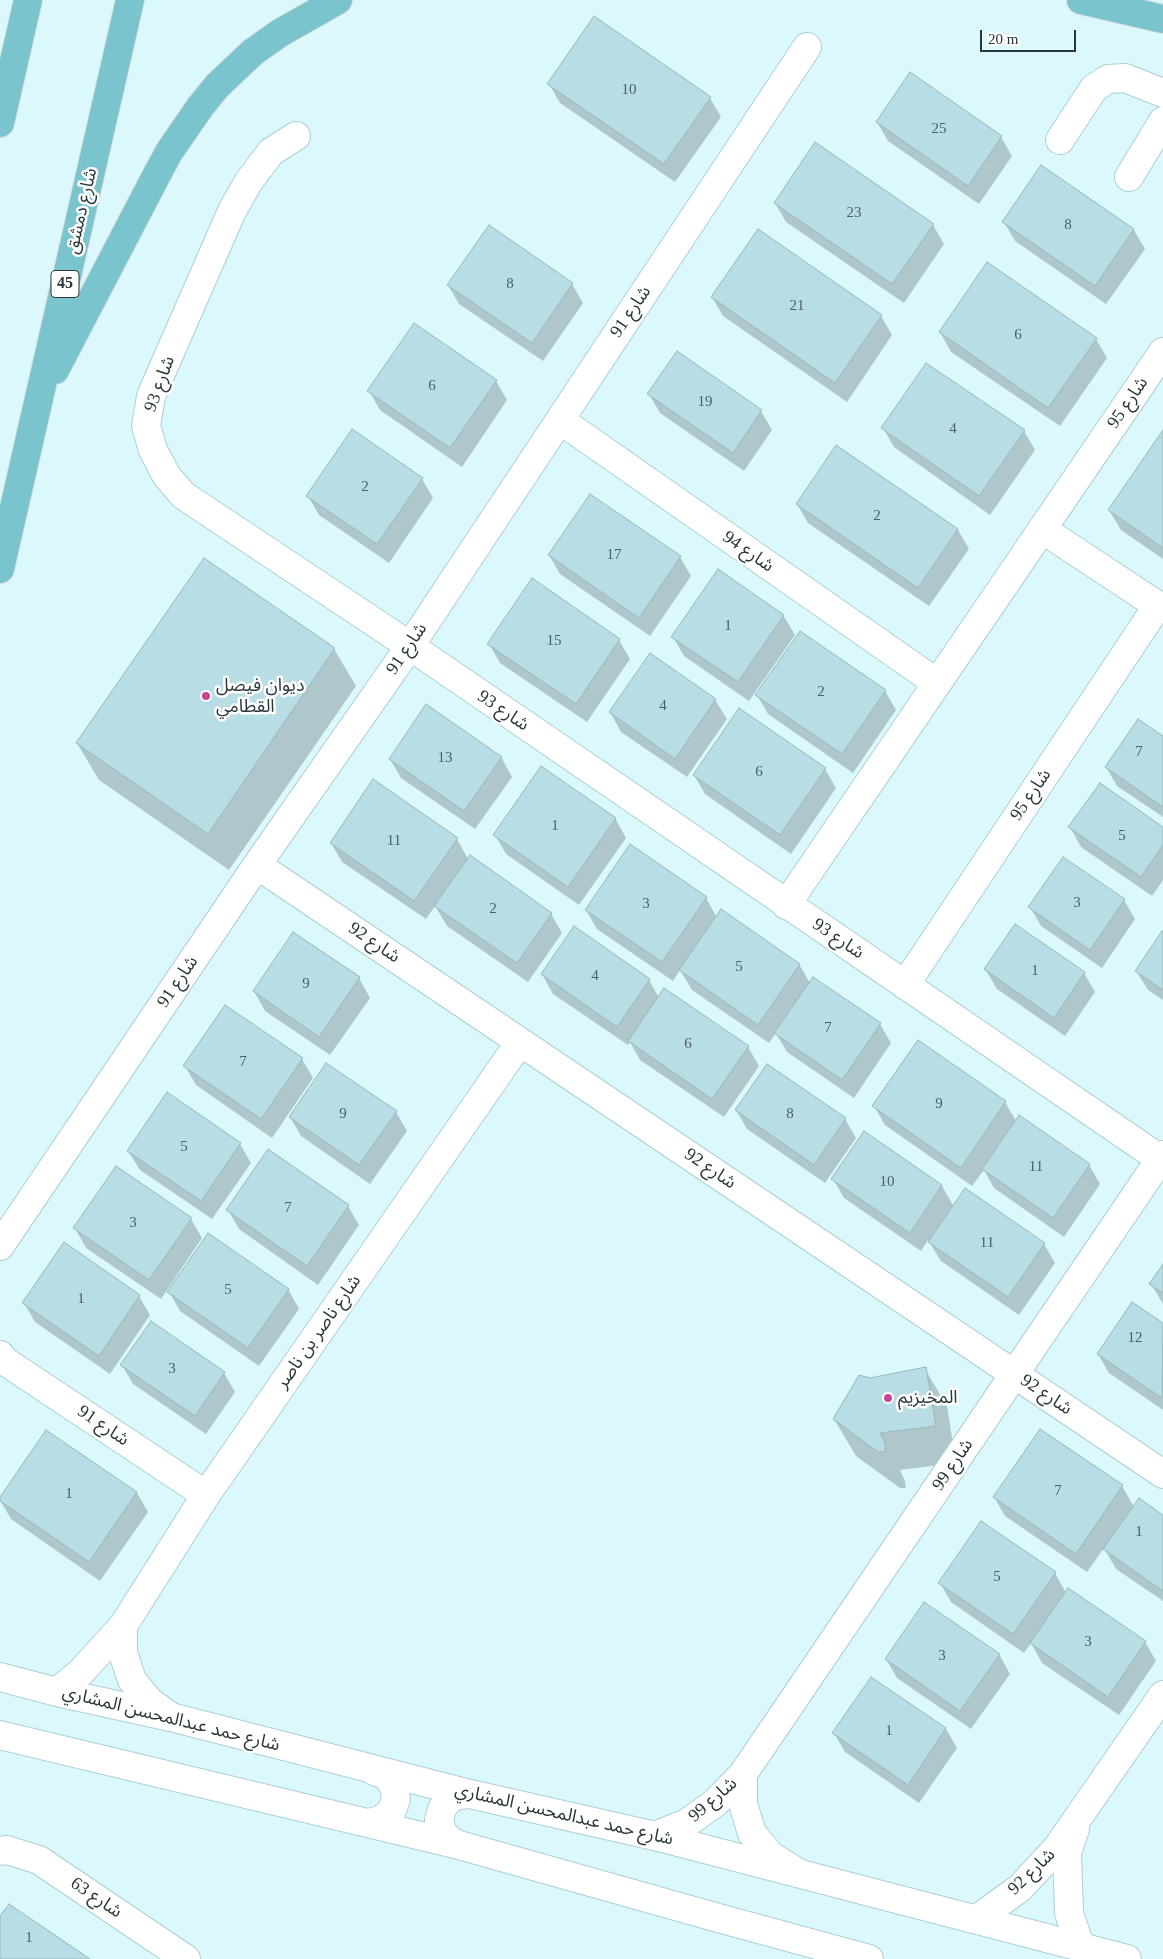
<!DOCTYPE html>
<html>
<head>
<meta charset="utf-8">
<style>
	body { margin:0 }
	#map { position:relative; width:1163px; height:1959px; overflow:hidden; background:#dbf8fd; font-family:"Times New Roman",serif }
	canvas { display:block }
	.scale { position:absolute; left:980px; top:30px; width:96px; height:22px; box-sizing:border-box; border:2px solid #29373a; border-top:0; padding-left:6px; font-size:15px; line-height:18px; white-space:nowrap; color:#29373a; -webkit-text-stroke:4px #fff; paint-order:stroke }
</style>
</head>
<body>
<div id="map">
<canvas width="1163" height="1959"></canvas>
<div class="scale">20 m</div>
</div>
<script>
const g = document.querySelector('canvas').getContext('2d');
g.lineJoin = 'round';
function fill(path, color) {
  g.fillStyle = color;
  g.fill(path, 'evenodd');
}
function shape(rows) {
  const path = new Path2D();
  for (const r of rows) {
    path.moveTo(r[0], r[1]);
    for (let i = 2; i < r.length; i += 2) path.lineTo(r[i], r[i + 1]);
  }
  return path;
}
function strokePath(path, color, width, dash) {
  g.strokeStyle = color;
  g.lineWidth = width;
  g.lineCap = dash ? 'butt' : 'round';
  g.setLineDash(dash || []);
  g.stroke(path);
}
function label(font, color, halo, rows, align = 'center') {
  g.font = font + ' "Times New Roman","Noto Sans Arabic",serif';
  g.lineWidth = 5;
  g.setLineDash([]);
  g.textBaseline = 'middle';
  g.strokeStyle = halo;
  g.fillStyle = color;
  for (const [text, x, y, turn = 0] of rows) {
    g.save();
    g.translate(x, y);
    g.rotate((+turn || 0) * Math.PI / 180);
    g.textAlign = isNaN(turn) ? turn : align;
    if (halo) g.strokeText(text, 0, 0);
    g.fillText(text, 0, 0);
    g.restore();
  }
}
const shadow = shape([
	[910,74,1001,137,1012,156,979,204,888,141,877,122],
	[549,84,710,98,721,117,675,182,560,103],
	[1042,167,1134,230,1145,249,1106,304,1015,241,1004,222],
	[775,203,933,225,944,244,904,303,786,222],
	[758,231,881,316,892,335,847,402,723,316,712,297],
	[572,284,583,303,543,361,459,304,448,285],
	[940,332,1096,339,1107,358,1060,426,951,352],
	[496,381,507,400,462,467,380,410,369,391],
	[649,394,761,411,772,430,744,471,660,413],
	[883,428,1024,431,1035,450,990,515,894,447],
	[1163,433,1163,559,1121,530,1109,510],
	[836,446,958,530,969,549,929,606,808,523,797,504],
	[422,479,433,498,389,563,319,515,308,496],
	[549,555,680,557,691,576,650,636,560,574],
	[204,559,334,649,356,686,229,870,99,780,77,743],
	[783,615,795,635,749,701,684,656,673,637],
	[619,640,630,659,587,722,500,663,489,644],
	[885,691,896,710,853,773,768,714,757,695],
	[715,700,727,719,687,777,621,732,610,712],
	[1163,738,1163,817,1117,786,1106,767],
	[501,757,512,777,475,829,401,778,390,759],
	[825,769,836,788,791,854,705,794,694,775],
	[615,818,626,838,579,905,506,854,495,835],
	[1070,827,1163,828,1163,880,1152,896,1081,847],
	[457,839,468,859,551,914,562,933,528,982,447,926,435,906,426,919,342,862,331,843],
	[1063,859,1124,900,1135,919,1102,968,1041,926,1030,907],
	[706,898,717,918,799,964,810,983,813,978,880,1024,891,1043,854,1098,787,1052,776,1033,769,1043,692,990,680,970,673,981,597,929,586,910],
	[1163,933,1163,1000,1148,990,1136,971],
	[985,969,1084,973,1095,992,1065,1036,997,989],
	[542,974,649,980,659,998,748,1047,759,1066,724,1117,640,1060,630,1042,628,1045,553,994],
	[359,978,370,998,330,1055,265,1011,254,991],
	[918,1042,1005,1102,1016,1121,1089,1165,1100,1184,1064,1237,994,1188,984,1170,972,1186,885,1125,874,1106],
	[302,1059,313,1078,272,1138,196,1085,185,1066],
	[767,1065,845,1119,856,1138,825,1183,747,1129,736,1110],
	[396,1112,407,1131,370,1184,301,1136,290,1117],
	[864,1133,942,1186,954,1207,1044,1244,1055,1263,1019,1315,941,1261,928,1240,921,1251,844,1198,833,1179],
	[240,1144,251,1163,212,1219,140,1170,128,1151],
	[348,1206,359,1225,318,1285,239,1229,228,1210],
	[191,1219,202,1238,161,1299,86,1248,75,1228],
	[1163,1266,1163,1304,1151,1284],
	[288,1289,299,1309,259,1366,180,1311,169,1292],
	[139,1296,150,1315,110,1374,35,1322,24,1303],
	[1132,1304,1163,1325,1163,1410,1109,1373,1098,1354],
	[122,1365,224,1373,235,1392,206,1434,133,1384],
	[925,1369,947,1406,956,1463,900,1470,905,1481,906,1488,900,1488,856,1456,834,1419,870,1379],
	[47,1431,137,1493,148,1512,100,1581,11,1519,0,1500],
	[1122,1486,1134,1507,1163,1517,1163,1601,1116,1569,1104,1548,1087,1572,1005,1516,994,1497],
	[1055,1573,1066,1593,1145,1642,1156,1661,1119,1715,1042,1663,1031,1643,1024,1653,951,1602,940,1583],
	[999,1654,1010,1674,971,1729,897,1678,886,1659],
	[871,1679,946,1729,957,1748,919,1803,845,1752,834,1733]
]);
const building = shape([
	[594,16,711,97,664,164,547,84,594,16],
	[910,72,1002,136,968,186,876,122,910,72],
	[815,142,934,224,892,284,774,203,815,142],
	[1041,165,1134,229,1095,286,1002,222,1041,165],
	[489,225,573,283,532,343,447,285,489,225],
	[758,229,882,315,835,383,711,297,758,229],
	[987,262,1097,338,1048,408,939,332,987,262],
	[414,323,497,380,450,448,367,391,414,323],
	[677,351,762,410,733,453,647,394,677,351],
	[926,363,1025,430,979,496,881,428,926,363],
	[352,429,423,478,377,544,306,496,352,429],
	[1163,430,1163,548,1108,510,1163,430],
	[836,445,958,529,918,588,796,504,836,445],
	[590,494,681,556,639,618,548,555,590,494],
	[204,558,335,648,208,834,76,743,204,558],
	[718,569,784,615,738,682,671,637,718,569],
	[532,578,620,639,576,704,487,644,532,578],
	[800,631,886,690,842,754,755,695,800,631],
	[650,653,716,699,675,759,609,712,650,653],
	[426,704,502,757,464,811,389,759,426,704],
	[739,708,826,768,780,835,693,775,739,708],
	[1138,719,1163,736,1163,807,1105,767,1138,719],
	[541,766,616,818,568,887,493,835,541,766],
	[373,779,458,838,414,901,330,843,373,779],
	[1100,783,1163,827,1163,845,1141,877,1068,827,1100,783],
	[630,844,707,897,662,962,585,910,630,844],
	[470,855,552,913,517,963,434,906,470,855],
	[1063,857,1125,899,1090,950,1028,907,1063,857],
	[721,909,800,964,758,1025,679,970,721,909],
	[1015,924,1085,972,1054,1018,984,969,1015,924],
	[574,926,650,979,617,1027,541,974,574,926],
	[1162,931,1163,932,1163,990,1135,971,1162,931],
	[293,932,360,977,319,1037,253,991,293,932],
	[813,977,881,1023,842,1080,774,1033,813,977],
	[664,988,749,1046,712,1099,628,1041,664,988],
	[225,1005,303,1058,261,1119,183,1066,225,1005],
	[918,1040,1006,1101,961,1168,872,1106,918,1040],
	[326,1063,397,1111,359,1165,289,1117,326,1063],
	[767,1064,846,1118,814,1165,735,1110,767,1064],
	[167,1092,241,1143,201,1201,127,1151,167,1092],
	[1019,1115,1090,1164,1053,1218,982,1169,1019,1115],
	[864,1131,942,1185,910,1233,831,1179,864,1131],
	[268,1149,349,1205,307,1266,226,1210,268,1149],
	[116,1166,192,1218,149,1280,73,1228,116,1166],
	[965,1188,1045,1243,1008,1297,928,1242,965,1188],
	[208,1233,289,1289,248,1348,167,1292,208,1233],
	[64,1242,140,1295,99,1356,22,1303,64,1242],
	[1163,1264,1163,1293,1149,1284,1163,1264],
	[1132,1302,1163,1323,1162,1398,1097,1354,1132,1302],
	[151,1321,225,1372,195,1416,120,1365,151,1321],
	[926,1367,936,1426,880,1433,885,1443,885,1452,878,1452,833,1419,859,1375,870,1378,926,1367],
	[1040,1429,1123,1485,1076,1554,993,1497,1040,1429],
	[46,1430,137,1492,89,1562,0,1501,0,1497,46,1430],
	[1139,1498,1163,1515,1163,1591,1103,1549,1139,1498],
	[981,1521,1056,1572,1013,1634,938,1583,981,1521],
	[1068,1588,1146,1641,1108,1697,1030,1643,1068,1588],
	[924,1602,1000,1654,960,1711,885,1659,924,1602],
	[871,1677,946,1728,908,1785,832,1733,871,1677],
	[9,1904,90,1959,0,1959,0,1916,9,1904]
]);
const street = shape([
	[296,136,271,152,249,181,232,211,151,396,146,426,153,450,166,475,183,495,410,646,1163,1161],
	[1060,140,1094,88,1108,79,1125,78,1163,93],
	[1129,177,1163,121],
	[560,420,937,683],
	[1042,529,1163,609],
	[257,865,1163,1474],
	[786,905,1163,352],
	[905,985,1158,605],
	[0,1246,257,865,410,646,807,47],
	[0,1355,6,1362,206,1495],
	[123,1626,123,1653,132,1680,149,1701,171,1717],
	[57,1692,81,1672,123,1626,206,1495,520,1042],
	[743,1774,743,1804,752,1833,771,1856,797,1872],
	[1075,1829,1067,1853,1069,1913,1080,1946],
	[655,1836,687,1823,715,1803,743,1774,1163,1155],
	[0,1851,7,1850,39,1860,186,1959],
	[977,1919,1020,1888,1057,1848,1163,1695]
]);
const secondary = shape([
	[0,1677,57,1692,171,1717,470,1794,655,1836,1127,1959],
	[0,1735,459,1845,722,1919,869,1959],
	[368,1823,381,1820,391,1812,396,1800,394,1787,387,1776,374,1771],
	[459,1845,449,1840,442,1831,439,1820,442,1809,448,1800,458,1795,470,1794]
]);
const primary = shape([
	[1081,0,1163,19],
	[0,123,28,0],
	[55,370,154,180,169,152,200,107,217,86,253,52,280,33,338,0],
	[0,569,130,0]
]);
const markers = [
	[206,696,5,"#c44796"],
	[888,1398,5,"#c44796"]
];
const numberNames = [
	["10",629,90],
	["25",939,129],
	["23",854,213],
	["8",1068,225],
	["8",510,284],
	["21",797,306],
	["6",1018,335],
	["6",432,386],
	["19",705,402],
	["4",953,429],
	["2",365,487],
	["2",877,516],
	["17",614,555],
	["1",728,626],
	["15",554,641],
	["2",821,692],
	["4",663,706],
	["7",1139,752],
	["13",445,758],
	["6",759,772],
	["1",555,826],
	["5",1122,836],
	["11",394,841],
	["3",1077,903],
	["3",646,904],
	["2",493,909],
	["5",739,967],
	["1",1035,971],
	["4",595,976],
	["9",306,984],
	["7",828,1028],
	["6",688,1044],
	["7",243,1062],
	["9",939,1104],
	["9",343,1114],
	["8",790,1114],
	["5",184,1147],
	["11",1036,1167],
	["10",887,1182],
	["7",288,1208],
	["3",133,1223],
	["11",987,1243],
	["5",228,1290],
	["1",81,1299],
	["12",1135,1338],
	["3",172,1369],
	["7",1058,1491],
	["1",69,1494],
	["1",1139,1532],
	["5",997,1577],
	["3",1088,1642],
	["3",942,1656],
	["1",889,1731],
	["1",29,1938]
];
const shields = [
	[65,284,28]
];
const shieldNames = [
	["45",65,284]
];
const streetNames = [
	["شارع دمشق",82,211,-77],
	["شارع 91",631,312,-56],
	["شارع 93",160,384,-70],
	["شارع 95",1128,403,-56],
	["شارع 94",748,552,35],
	["شارع 91",407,649,-56],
	["شارع 93",503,711,34],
	["شارع 95",1031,795,-56],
	["شارع 93",838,939,34],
	["شارع 92",374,943,34],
	["شارع 91",178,982,-56],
	["شارع 92",710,1169,34],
	["شارع ناصر بن ناصر",319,1332,-55],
	["شارع 92",1046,1395,34],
	["شارع 91",103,1426,34],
	["شارع 99",953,1465,-56],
	["شارع حمد عبدالمحسن المشاري",171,1719,14],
	["شارع 99",713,1800,-41],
	["شارع حمد عبدالمحسن المشاري",564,1815,13],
	["شارع 92",1032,1872,-44],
	["شارع 63",96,1898,34]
];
const poiNames = [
	["ديوان فيصل",216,686],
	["القطامي",216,707],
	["المخيزيم",898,1398]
];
fill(shadow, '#0003');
fill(building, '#b9dde4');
strokePath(building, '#95b8be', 1);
strokePath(street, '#accfd6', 30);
strokePath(secondary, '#accfd6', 30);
strokePath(primary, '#d8dbdc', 30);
strokePath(street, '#fff', 28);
strokePath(secondary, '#fff', 28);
strokePath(primary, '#7ac4ce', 28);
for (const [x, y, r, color] of markers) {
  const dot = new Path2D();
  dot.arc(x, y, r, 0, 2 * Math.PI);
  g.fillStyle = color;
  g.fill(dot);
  strokePath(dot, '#fff', 2);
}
label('15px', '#4d6064', null, numberNames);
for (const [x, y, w] of shields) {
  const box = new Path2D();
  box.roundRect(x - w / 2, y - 13.5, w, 27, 4);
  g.fillStyle = '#fff';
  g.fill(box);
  strokePath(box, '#29373a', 1);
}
label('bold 16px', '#29373a', null, shieldNames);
label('18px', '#29373a', '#fff', streetNames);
label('18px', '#29373a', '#fff', poiNames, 'left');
</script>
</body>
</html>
